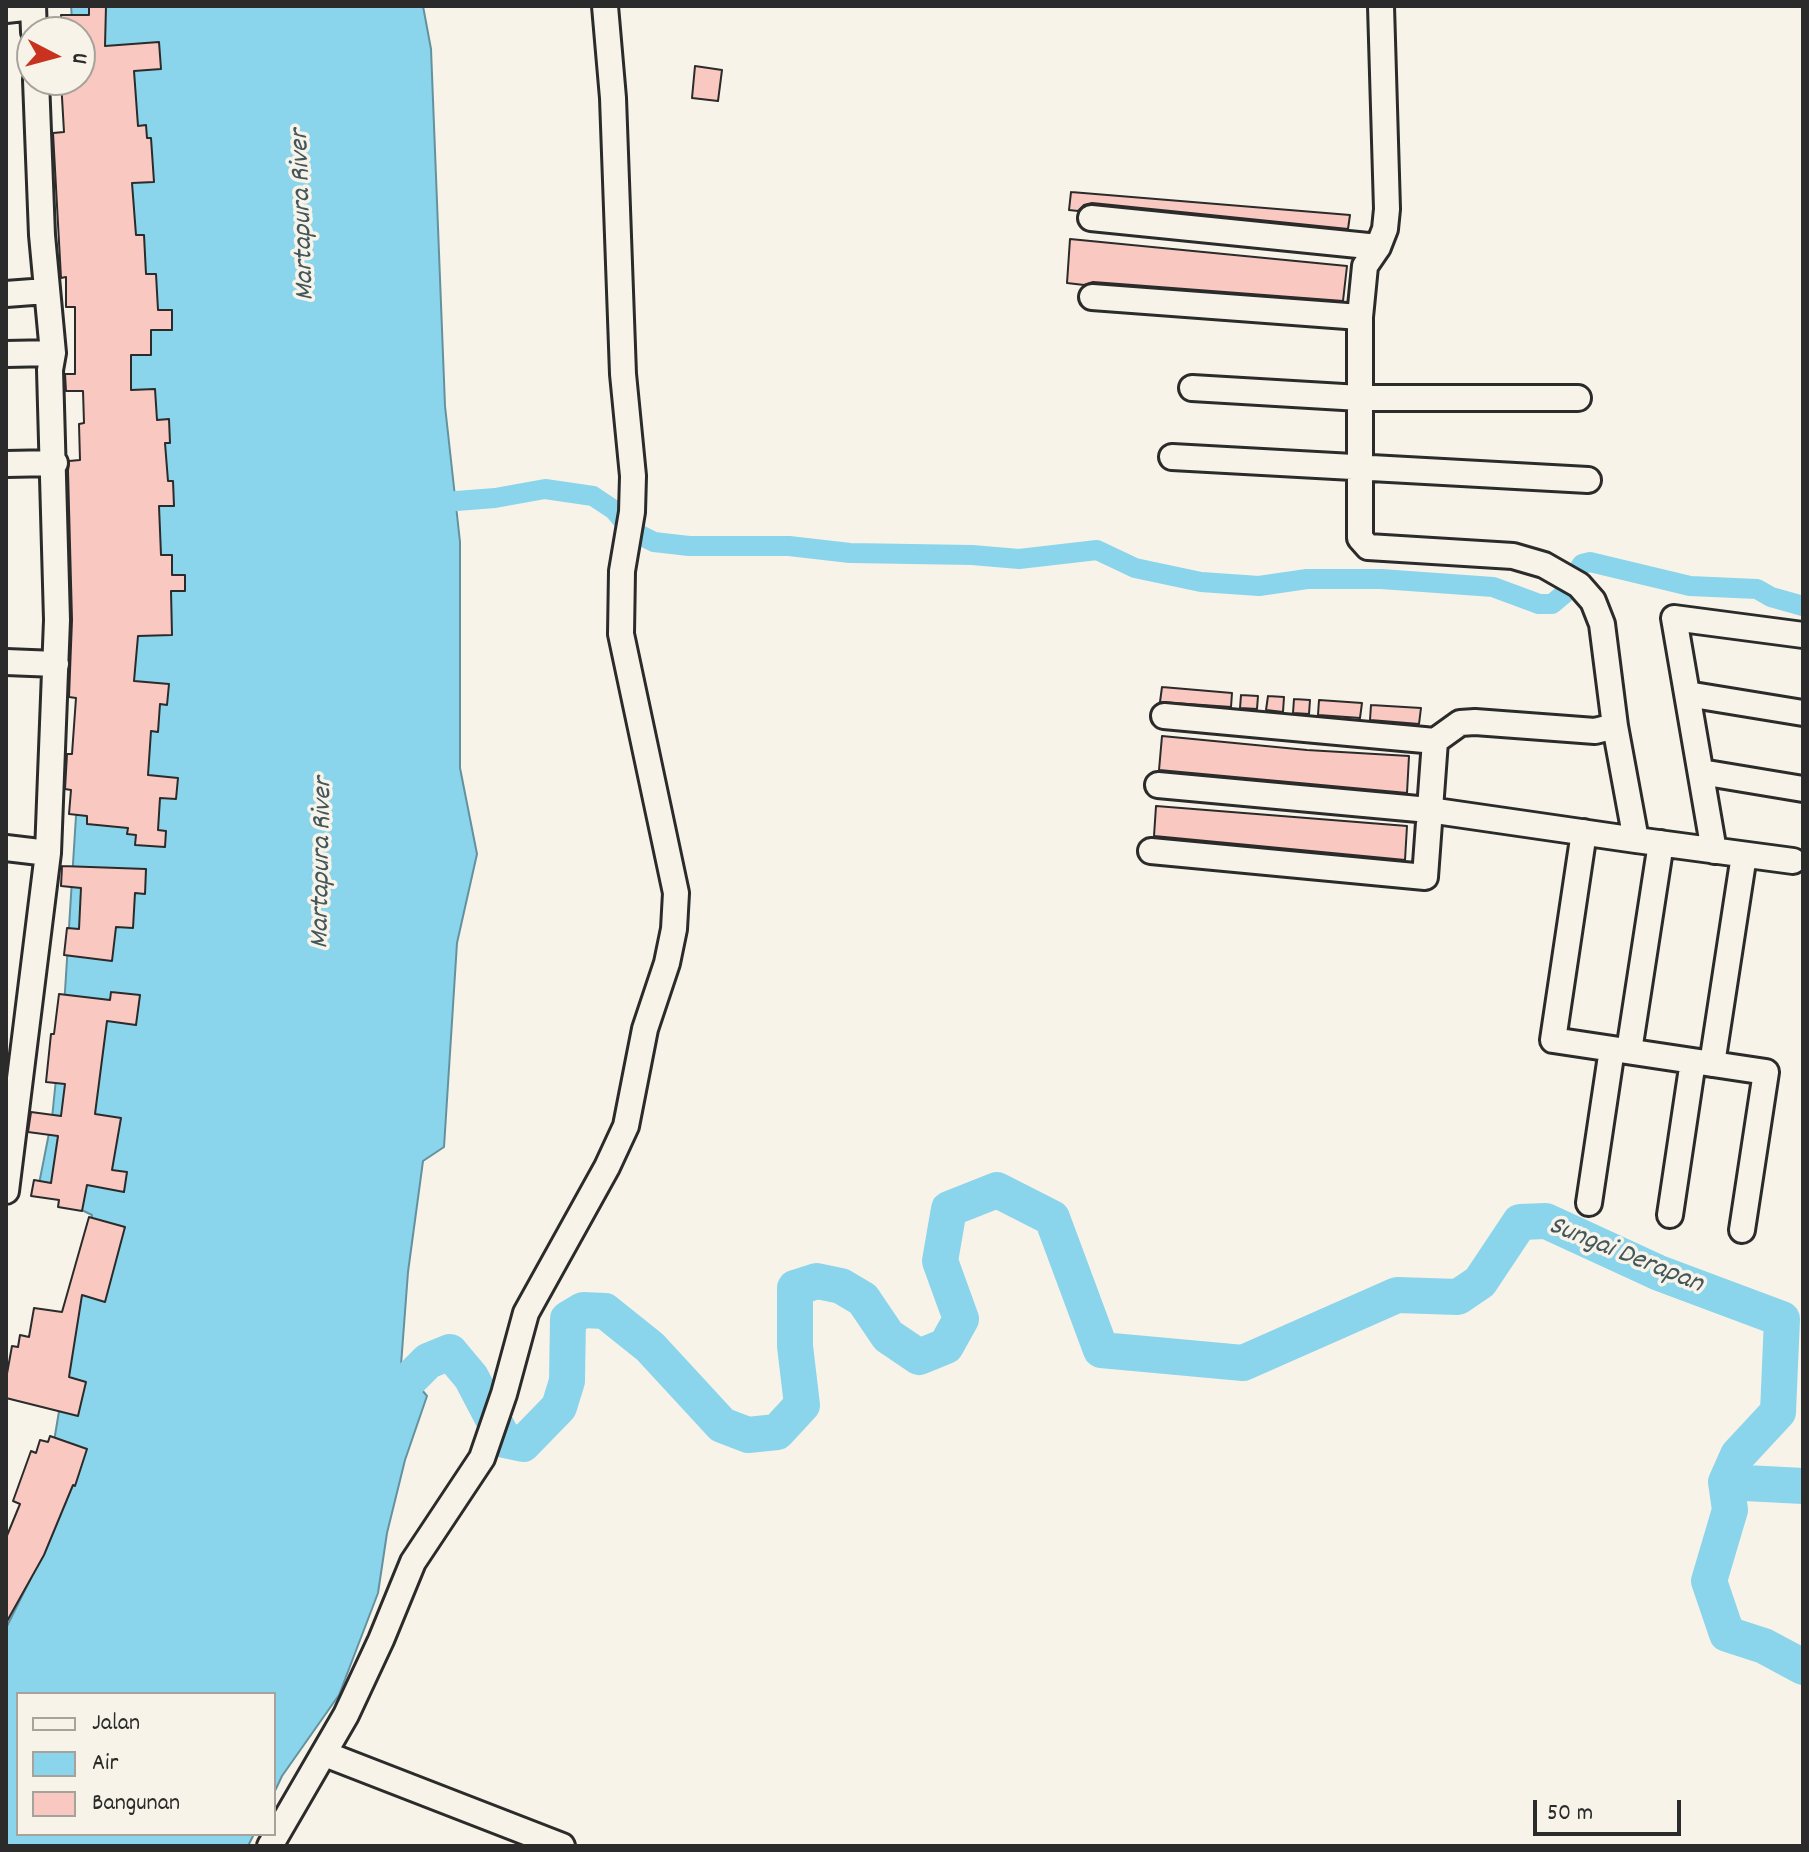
<!DOCTYPE html>
<html>
<head>
<meta charset="utf-8">
<style>
	body { margin:0 }
	#map { position:relative; width:1809px; height:1852px; overflow:hidden; background:#f7f3e8; font-family:Dekko,sans-serif }
	canvas { display:block }
	.frame { position:absolute; inset:0; border:8px solid #2b2b2b; pointer-events:none }
	.legend { position:absolute; left:16px; top:1692px; width:260px; height:144px; box-sizing:border-box; background:#f7f3e8; border:2px solid #a5a39c; margin:0; padding:10px 14px; list-style:none; font-size:24px; color:#2b2b2b }
	.legend li { display:flex; align-items:center; gap:16px; height:40px }
	.legend b { width:40px; border:2px solid #a5a39c }
	.north { position:absolute; left:16px; top:16px; width:80px; height:80px; box-sizing:border-box; background:#f7f3e8; border:2px solid #a5a39c; border-radius:50%; rotate:96deg; font-size:22px; font-weight:700; line-height:32px; text-align:center; color:#2b2b2b }
	.north::after { content:''; display:block; margin:auto; width:28px; height:36px; background:#c8321e; clip-path:polygon(50% 0,100% 100%,50% 72%,0 100%) }
	.scale { position:absolute; left:1533px; top:1800px; width:148px; height:36px; box-sizing:border-box; border:4px solid #2b2b2b; border-top:0; padding-left:10px; font-size:24px; line-height:28px; white-space:nowrap; color:#2b2b2b; -webkit-text-stroke:6px #f7f3e8; paint-order:stroke }
</style>
</head>
<body>
<div id="map">
<canvas width="1809" height="1852"></canvas>
<div class="frame"></div>
<ul class="legend">
<li><b style="height:10px;background:#f7f3e8"></b>Jalan</li>
<li><b style="height:22px;background:#8ad5eb"></b>Air</li>
<li><b style="height:22px;background:#f8c8c1"></b>Bangunan</li>
</ul>
<div class="north">U</div>
<div class="scale">50 m</div>
</div>
<script>
const g = document.querySelector('canvas').getContext('2d');
g.lineJoin = 'round';
function fill(path, color) {
  g.fillStyle = color;
  g.fill(path, 'evenodd');
}
function shape(rows) {
  const path = new Path2D();
  for (const r of rows) {
    path.moveTo(r[0], r[1]);
    for (let i = 2; i < r.length; i += 2) path.lineTo(r[i], r[i + 1]);
  }
  return path;
}
function strokePath(path, color, width, dash) {
  g.strokeStyle = color;
  g.lineWidth = width;
  g.lineCap = dash ? 'butt' : 'round';
  g.setLineDash(dash || []);
  g.stroke(path);
}
function label(font, color, halo, rows, align = 'center') {
  g.font = font + ' Dekko,sans-serif';
  g.lineWidth = 7;
  g.setLineDash([]);
  g.textBaseline = 'middle';
  g.strokeStyle = halo;
  g.fillStyle = color;
  for (const [text, x, y, turn = 0] of rows) {
    g.save();
    g.translate(x, y);
    g.rotate((+turn || 0) * Math.PI / 180);
    g.textAlign = isNaN(turn) ? turn : align;
    if (halo) g.strokeText(text, 0, 0);
    g.fillText(text, 0, 0);
    g.restore();
  }
}
const water = shape([
	[71,6,423,6,431,49,445,406,460,542,460,768,477,854,457,943,444,1147,423,1161,408,1272,401,1365,427,1396,405,1460,387,1533,378,1593,339,1695,282,1776,274,1793,274,1694,18,1694,18,1834,254,1834,248,1846,6,1846,6,1628,31,1578,92,1215,38,1189,52,1118,65,991,89,609,80,32,73,32,71,6]
]);
const canal = shape([
	[431,503,495,498,545,489,593,496,614,510,632,531,654,542,689,546,789,546,850,553,972,555,1019,559,1097,550,1135,568,1201,582,1259,586,1307,579,1381,579,1493,587,1539,604,1552,604,1564,594,1582,564,1590,562,1690,586,1757,589,1771,597,1803,606]
]);
const river = shape([
	[368,1388,400,1389,428,1361,450,1352,471,1377,504,1440,523,1444,559,1407,567,1381,568,1319,583,1310,605,1311,650,1347,722,1425,748,1435,777,1432,802,1405,795,1346,795,1288,817,1281,841,1286,863,1299,888,1336,919,1357,946,1346,961,1319,940,1261,949,1209,997,1190,1052,1218,1101,1350,1243,1363,1397,1295,1458,1297,1480,1282,1520,1222,1546,1221,1659,1273,1782,1319,1778,1412,1738,1455,1726,1482,1730,1510,1709,1581,1727,1634,1764,1646,1803,1667],
	[1726,1482,1803,1486]
]);
const building = shape([
	[89,6,106,6,105,46,159,42,161,69,134,71,138,126,146,125,147,138,151,138,154,182,132,183,136,235,144,235,146,274,156,274,158,310,172,310,172,330,151,330,151,355,131,355,131,390,155,389,157,420,169,419,170,443,165,443,168,481,173,481,174,506,159,506,161,555,172,555,172,575,185,575,185,591,171,591,172,635,138,636,134,681,169,684,167,705,160,704,158,732,151,731,148,775,178,778,176,799,160,798,158,830,166,831,165,847,135,845,136,835,127,834,128,828,87,824,87,816,69,814,71,790,65,789,67,754,72,754,76,698,69,697,72,620,68,471,69,461,80,460,79,424,84,423,83,391,66,391,65,374,75,374,75,307,66,307,66,277,61,278,53,133,64,132,61,80,80,80,80,32,61,32,61,15,89,15,89,6],
	[695,66,722,70,718,101,692,98,695,66],
	[1071,192,1350,215,1348,229,1092,203,1084,205,1078,211,1069,210,1071,192],
	[1070,239,1347,266,1343,301,1093,282,1084,285,1067,283,1070,239],
	[1162,687,1232,693,1231,707,1160,702,1162,687],
	[1241,695,1258,696,1257,709,1240,708,1241,695],
	[1268,696,1284,697,1283,712,1266,710,1268,696],
	[1294,699,1310,700,1309,714,1293,713,1294,699],
	[1319,700,1362,703,1360,718,1318,715,1319,700],
	[1371,705,1421,708,1419,724,1370,720,1371,705],
	[1162,736,1307,750,1409,756,1407,793,1159,770,1162,736],
	[1156,806,1407,826,1405,860,1154,836,1156,806],
	[62,866,146,869,145,894,135,893,133,928,116,927,112,961,64,955,67,928,79,929,81,888,61,886,62,866],
	[111,992,140,995,136,1025,107,1021,95,1114,121,1118,112,1170,127,1172,124,1192,87,1185,82,1211,58,1207,59,1200,31,1196,34,1180,51,1183,58,1136,28,1132,31,1112,61,1116,65,1084,46,1082,51,1034,54,1034,59,994,110,1000,111,992],
	[89,1217,125,1227,105,1302,82,1295,69,1377,86,1382,78,1416,6,1398,6,1379,12,1346,18,1347,20,1335,29,1337,34,1308,62,1312,89,1217],
	[50,1436,87,1449,75,1486,73,1485,44,1555,6,1623,6,1538,20,1504,13,1501,31,1451,36,1453,40,1440,48,1442,50,1436]
]);
const minor = shape([
	[33,6,34,32],
	[1381,6,1387,209,1385,229,1378,247,1365,266,1360,317,1360,538,1368,547,1513,556,1544,565,1579,585,1593,601,1602,624,1615,726,1636,840,1793,861],
	[6,10,33,7],
	[1091,218,1378,247],
	[6,294,46,291],
	[1092,297,1360,317],
	[6,354,53,353],
	[1192,388,1360,398,1578,398],
	[1172,457,1588,480],
	[6,464,55,463],
	[6,662,56,664],
	[1687,694,1803,713],
	[1164,716,1435,741,1460,723,1475,722,1595,731,1615,726],
	[1701,772,1803,789],
	[1158,785,1429,810,1636,840],
	[1584,832,1553,1040,1766,1072,1742,1230],
	[6,848,48,853],
	[1151,851,1425,877,1435,741],
	[1714,851,1674,618,1803,635],
	[1629,1051,1661,843],
	[1712,1064,1744,855],
	[6,1191,48,853,57,620,50,370,53,353,42,235,36,80],
	[1589,1203,1612,1049],
	[1670,1215,1693,1061],
	[325,1754,562,1846],
	[270,1846,346,1715,381,1640,413,1562,482,1458,504,1394,526,1313,607,1167,626,1126,645,1029,667,963,674,929,676,893,621,634,622,571,632,512,633,476,623,374,613,98,605,6]
]);
const waterNames = [
	["Martapura River",305,215,-92],
	["Martapura River",324,863,-89],
	["Sungai Derapan",1625,1257,22]
];
fill(water, '#8ad5eb');
strokePath(water, '#64919e', 2);
strokePath(canal, '#8ad5eb', 20);
strokePath(river, '#8ad5eb', 36);
fill(building, '#f8c8c1');
strokePath(building, '#2b2b2b', 2);
strokePath(minor, '#2b2b2b', 30);
strokePath(minor, '#f7f3e8', 24);
label('italic 28px', '#43565b', '#f7f3e8', waterNames);
</script>
</body>
</html>
